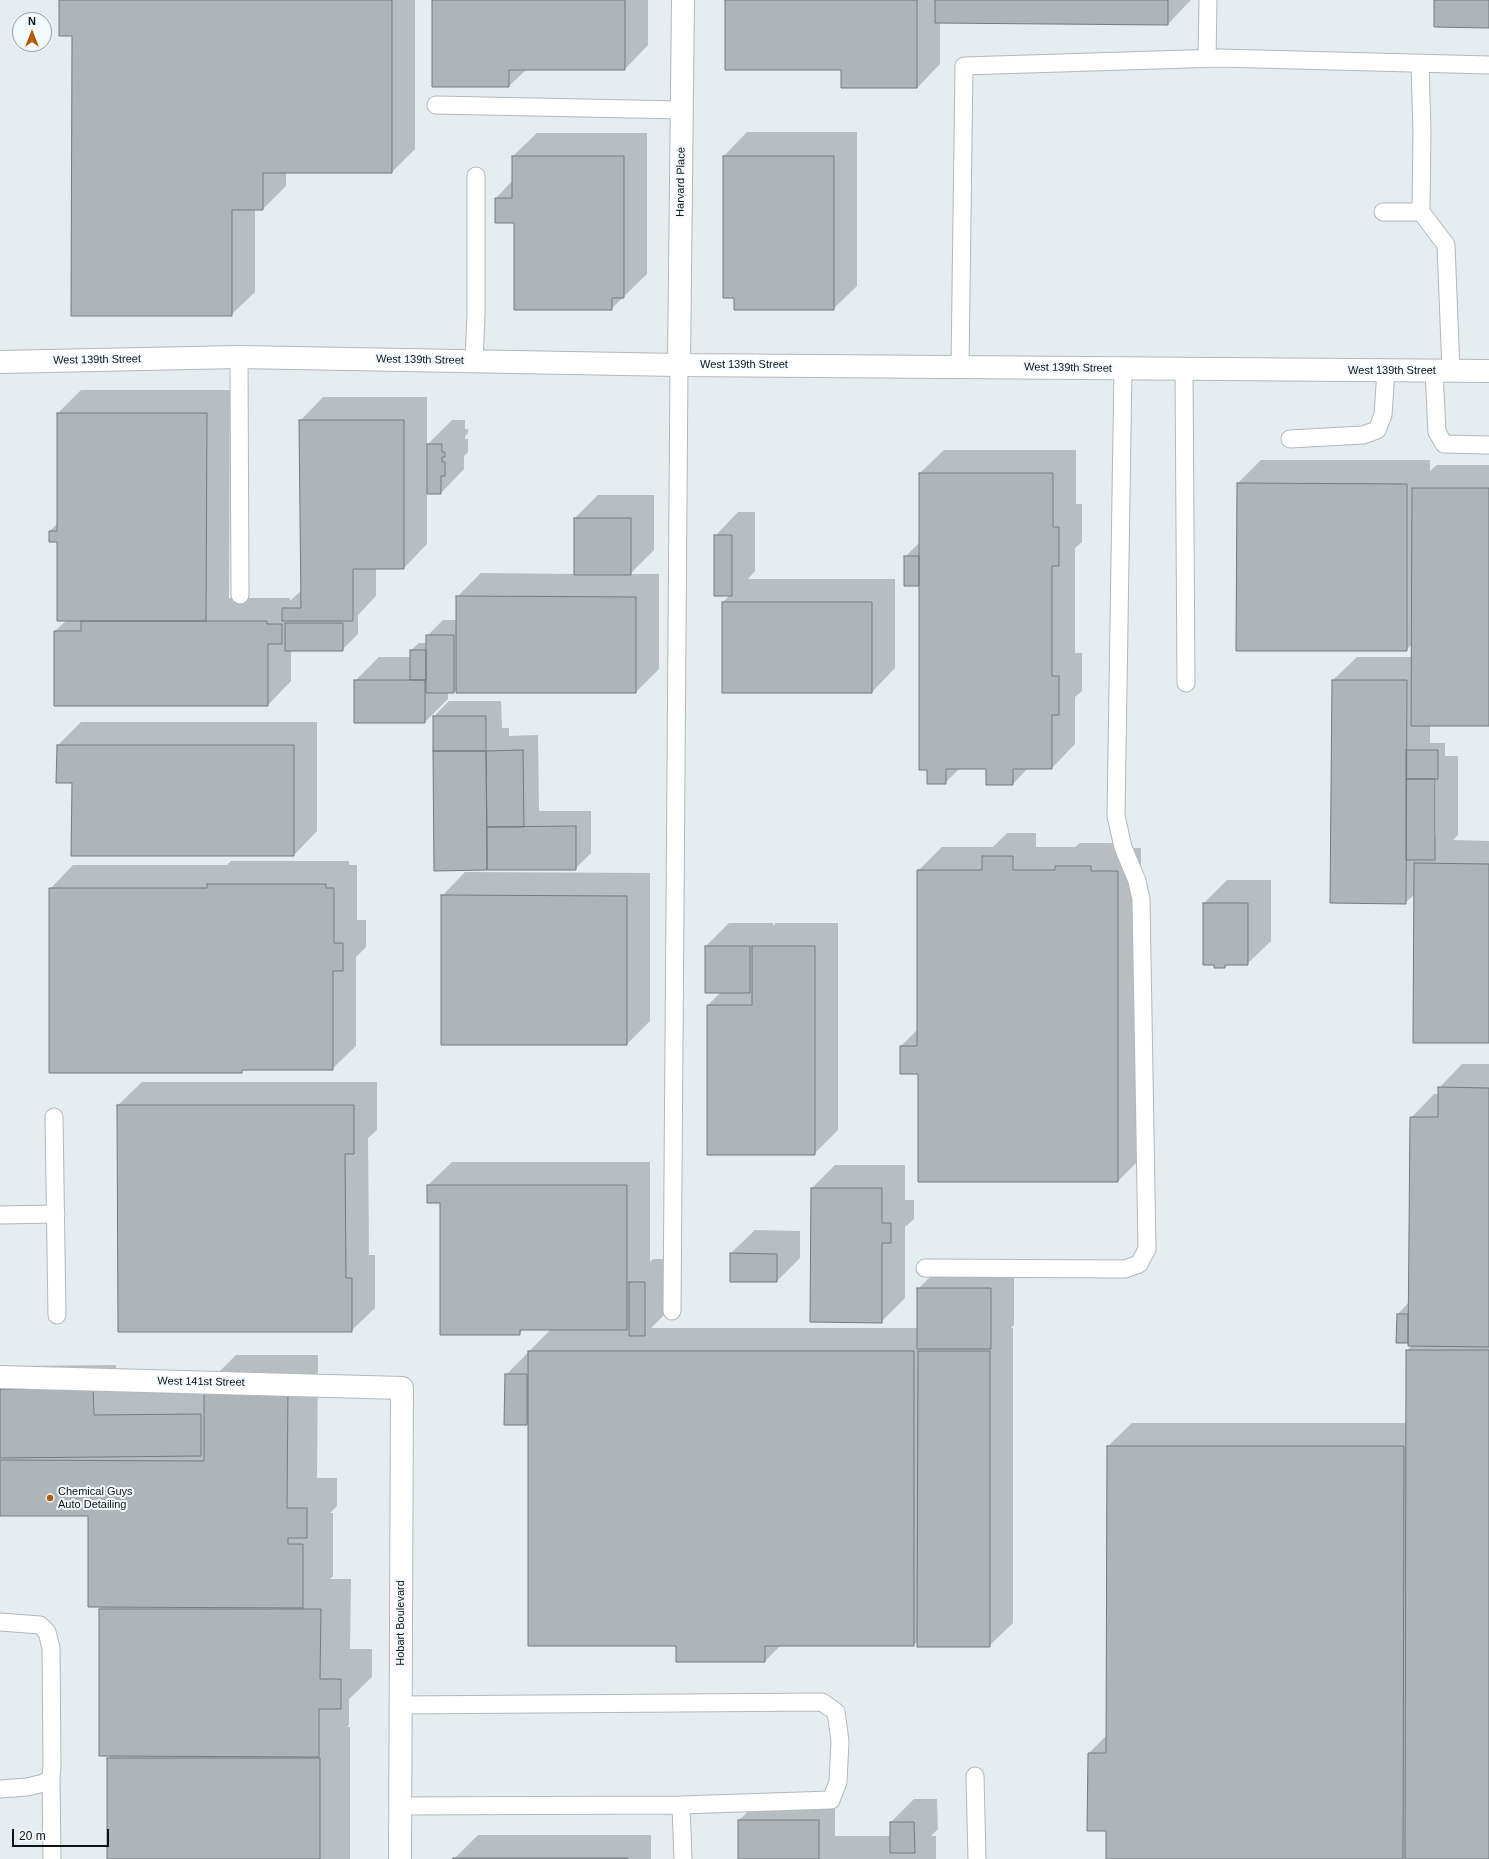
<!DOCTYPE html>
<html>
<head>
<meta charset="utf-8">
<style>
	body { margin:0 }
	#map { position:relative; width:1489px; height:1859px; overflow:hidden; background:#e5edf1; font-family:Arial,sans-serif }
	canvas { display:block }
	.north { position:absolute; left:12px; top:12px; width:40px; height:40px; box-sizing:border-box; background:#f2fafe; border:1px solid #989ea0; border-radius:50%; rotate:0deg; font-size:11px; font-weight:700; line-height:16px; text-align:center; color:#101314 }
	.north::after { content:''; display:block; margin:auto; width:14px; height:18px; background:#b75a07; clip-path:polygon(50% 0,100% 100%,50% 72%,0 100%) }
	.scale { position:absolute; left:12px; top:1829px; width:97px; height:18px; box-sizing:border-box; border:2px solid #101314; border-top:0; padding-left:5px; font-size:12px; line-height:14px; white-space:nowrap; color:#101314; -webkit-text-stroke:3px #f2fafe; paint-order:stroke }
</style>
</head>
<body>
<div id="map">
<canvas width="1489" height="1859"></canvas>
<div class="north">N</div>
<div class="scale">20 m</div>
</div>
<script>
const g = document.querySelector('canvas').getContext('2d');
g.lineJoin = 'round';
function fill(path, color) {
  g.fillStyle = color;
  g.fill(path, 'evenodd');
}
function shape(rows) {
  const path = new Path2D();
  for (const r of rows) {
    path.moveTo(r[0], r[1]);
    for (let i = 2; i < r.length; i += 2) path.lineTo(r[i], r[i + 1]);
  }
  return path;
}
function strokePath(path, color, width, dash) {
  g.strokeStyle = color;
  g.lineWidth = width;
  g.lineCap = dash ? 'butt' : 'round';
  g.setLineDash(dash || []);
  g.stroke(path);
}
function label(font, color, halo, rows, align = 'center') {
  g.font = font + ' Arial,sans-serif';
  g.lineWidth = 4;
  g.setLineDash([]);
  g.textBaseline = 'middle';
  g.strokeStyle = halo;
  g.fillStyle = color;
  for (const [text, x, y, turn = 0] of rows) {
    g.save();
    g.translate(x, y);
    g.rotate((+turn || 0) * Math.PI / 180);
    g.textAlign = isNaN(turn) ? turn : align;
    if (halo) g.strokeText(text, 0, 0);
    g.fillText(text, 0, 0);
    g.restore();
  }
}
const shadow = shape([
	[60,0,415,0,415,149,392,172,286,172,286,186,263,209,255,209,255,292,231,315,73,35],
	[433,0,648,0,648,45,625,69,527,69,509,86],
	[726,0,1191,0,1168,24,940,22,940,64,917,88,842,69],
	[747,132,857,132,857,286,833,309,724,297,724,156],
	[537,133,647,133,647,274,611,309,515,222,496,198,513,180,513,156],
	[81,390,230,390,229,598,290,598,290,601,302,590,300,421,323,397,427,397,427,445,452,420,465,420,465,429,468,429,468,433,465,436,465,439,468,439,468,452,464,456,464,469,441,493,427,493,427,544,404,568,376,568,376,596,358,615,358,634,342,650,291,650,291,681,268,705,55,631,67,620,58,541,50,541,50,531,58,523,58,413],
	[944,450,1076,450,1076,504,1082,504,1082,542,1075,548,1075,653,1082,653,1082,691,1075,697,1075,744,1052,768,1028,768,1013,784,987,768,960,768,945,783,920,585,905,557,920,542,920,473],
	[1261,460,1430,460,1430,471,1437,465,1489,465,1489,725,1430,725,1430,743,1445,743,1445,756,1458,756,1458,835,1453,840,1489,841,1489,1042,1415,894,1405,903,1333,680,1357,657,1413,657,1413,643,1406,650,1238,483],
	[1434,774,1436,774,1436,837,1434,837],
	[598,495,654,495,654,550,630,574,659,574,659,669,636,692,457,689,454,692,448,692,448,699,425,722,355,681,379,657,411,657,411,650,419,643,427,643,427,636,443,620,457,620,457,597,481,573,575,574,575,518],
	[738,512,755,512,755,571,748,579,895,579,895,668,872,692,723,602,730,595,715,536],
	[449,701,501,701,502,728,509,728,509,736,538,735,539,811,591,811,591,853,575,869,435,870,434,716],
	[81,722,317,722,317,831,294,855,73,782,58,782,58,745],
	[1007,833,1036,833,1036,847,1075,847,1080,843,1114,843,1114,848,1141,848,1141,1158,1118,1181,919,1073,901,1073,901,1046,918,1029,918,871,942,847,993,847],
	[231,861,349,861,349,865,357,865,357,920,366,920,366,947,356,957,356,1046,332,1069,243,1069,241,1072,50,889,73,865,227,865],
	[465,872,650,873,650,1021,627,1044,442,896],
	[1227,880,1271,880,1271,941,1247,964,1228,964,1224,967,1204,903],
	[729,923,773,923,773,926,776,923,838,923,838,1130,814,1154,708,1005,721,992,706,992,706,946],
	[1462,1064,1489,1064,1489,1859,1107,1859,1107,1830,1089,1753,1107,1735,1108,1446,1132,1423,1406,1423,1407,1351,1412,1345,1409,1342,1397,1342,1398,1314,1409,1302,1411,1118,1434,1094,1439,1094,1439,1088],
	[142,1082,377,1082,377,1130,368,1138,369,1255,375,1255,375,1308,351,1331,118,1105],
	[452,1162,650,1162,650,1262,653,1259,668,1259,668,1311,651,1328,918,1328,918,1289,942,1265,1014,1265,1014,1325,1011,1328,1013,1328,1013,1623,989,1646,918,1641,914,1645,781,1645,765,1661,677,1645,529,1422,526,1424,506,1375,551,1329,524,1329,519,1334,441,1202,428,1185],
	[835,1165,905,1165,905,1200,914,1200,914,1219,905,1227,905,1298,881,1322,812,1188],
	[755,1230,800,1231,800,1258,777,1281,731,1253],
	[236,1355,318,1355,317,1478,337,1478,337,1506,330,1513,333,1513,333,1576,330,1579,351,1579,350,1649,372,1649,372,1677,349,1699,349,1725,347,1727,350,1727,350,1859,108,1859,108,1758,111,1755,100,1609,103,1606,89,1515,0,1515,0,1382,16,1366,116,1365,117,1392,205,1391,205,1386],
	[914,1799,937,1799,938,1829,931,1836,936,1836,936,1859,739,1859,739,1820,755,1805,835,1805,835,1836,891,1836,891,1822],
	[478,1835,651,1835,651,1859,454,1859]
]);
const building = shape([
	[59,0,392,0,392,173,263,173,263,210,232,210,232,316,71,316,72,36,59,36,59,0],
	[432,0,625,0,625,70,509,70,509,87,432,87,432,0],
	[725,0,917,0,917,88,841,88,841,70,725,70,725,0],
	[935,0,1168,0,1168,25,935,23,935,0],
	[1434,0,1489,0,1489,28,1434,27,1434,0],
	[512,156,624,156,624,298,612,298,612,310,514,310,514,223,495,223,495,198,512,198,512,156],
	[723,156,834,156,834,310,734,310,734,298,723,298,723,156],
	[57,413,207,413,206,621,57,621,57,542,49,542,49,531,57,531,57,413],
	[299,420,404,420,404,569,353,569,353,621,282,621,282,608,301,608,299,420],
	[427,444,442,444,442,452,445,452,445,457,442,457,442,462,445,462,445,476,441,476,441,494,427,494,427,444],
	[919,473,1053,473,1053,527,1059,527,1059,566,1052,566,1052,676,1059,676,1059,715,1052,715,1052,769,1013,769,1013,785,986,785,986,769,946,769,946,784,927,784,927,770,919,770,919,473],
	[1237,483,1407,484,1407,651,1236,651,1237,483],
	[1412,488,1489,488,1489,726,1411,726,1412,488],
	[574,518,631,518,631,575,574,575,574,518],
	[714,535,732,535,732,596,714,596,714,535],
	[904,556,919,556,919,586,904,586,904,556],
	[456,596,636,597,636,693,456,693,456,596],
	[722,602,872,602,872,693,722,693,722,602],
	[81,621,267,621,267,624,282,624,282,644,268,644,268,706,54,706,54,631,81,631,81,621],
	[285,623,343,623,343,651,285,651,285,623],
	[426,635,454,635,454,693,426,693,426,635],
	[410,650,426,650,426,680,410,680,410,650],
	[354,680,425,680,425,723,354,723,354,680],
	[1332,680,1407,680,1406,904,1330,903,1332,680],
	[433,716,486,716,486,751,433,751,433,716],
	[57,745,294,745,294,856,71,856,72,783,56,783,57,745],
	[523,750,524,827,487,827,486,751,523,750],
	[1406,750,1438,750,1438,779,1406,779,1406,750],
	[433,751,486,751,487,870,434,871,433,751],
	[1406,779,1435,779,1435,860,1406,860,1406,779],
	[576,826,576,870,487,870,487,827,576,826],
	[982,856,1013,856,1013,870,1055,870,1055,866,1091,866,1091,871,1118,871,1118,1182,918,1182,918,1074,900,1074,900,1046,917,1046,917,870,982,870,982,856],
	[1414,863,1489,864,1489,1043,1413,1043,1414,863],
	[207,884,326,884,326,888,334,888,334,943,343,943,343,971,333,971,333,1070,242,1070,242,1073,49,1073,49,888,207,888,207,884],
	[441,895,627,896,627,1045,441,1045,441,895],
	[1203,903,1248,903,1248,965,1225,965,1225,968,1214,968,1214,965,1203,965,1203,903],
	[705,946,750,946,750,993,705,993,705,946],
	[752,946,815,946,815,1155,707,1155,707,1005,752,1005,752,946],
	[1438,1087,1489,1088,1489,1347,1408,1346,1410,1117,1438,1117,1438,1087],
	[117,1105,354,1105,354,1154,345,1154,346,1278,352,1278,352,1332,118,1332,117,1105],
	[427,1185,627,1185,627,1330,520,1330,520,1335,440,1335,440,1203,427,1203,427,1185],
	[811,1188,882,1188,882,1223,891,1223,891,1243,882,1243,882,1323,810,1322,811,1188],
	[730,1253,777,1254,777,1282,730,1282,730,1253],
	[629,1282,645,1282,645,1336,629,1336,629,1282],
	[917,1288,991,1288,991,1349,917,1349,917,1288],
	[1397,1314,1408,1314,1408,1343,1396,1343,1397,1314],
	[1406,1350,1489,1350,1489,1859,1405,1859,1406,1350],
	[528,1351,914,1351,914,1646,765,1646,765,1662,676,1662,676,1646,528,1646,528,1351],
	[918,1351,990,1351,990,1647,917,1647,918,1351],
	[505,1374,527,1374,527,1425,504,1425,505,1374],
	[204,1385,288,1385,287,1508,307,1508,307,1538,288,1538,288,1544,303,1544,303,1608,88,1607,88,1516,0,1516,0,1460,204,1461,204,1385],
	[93,1388,94,1415,201,1414,201,1456,0,1458,0,1389,93,1388],
	[1107,1446,1404,1446,1403,1859,1106,1859,1106,1831,1087,1831,1088,1753,1106,1753,1107,1446],
	[99,1609,321,1609,320,1679,341,1679,341,1709,319,1709,319,1757,99,1756,99,1609],
	[107,1758,320,1758,320,1859,107,1859,107,1758],
	[738,1820,819,1820,819,1859,738,1859,738,1820],
	[890,1822,914,1822,915,1853,890,1853,890,1822],
	[453,1858,628,1858,628,1859,453,1859,453,1858]
]);
const lane = shape([
	[1207,58,1208,0],
	[1420,63,1422,131,1421,212,1446,245,1451,371],
	[436,105,681,110],
	[1383,212,1421,212],
	[239,357,240,595],
	[474,361,476,314,476,176],
	[960,367,964,66,1220,58,1489,65],
	[1184,369,1186,683],
	[1434,371,1437,432,1444,444,1489,445],
	[1290,439,1363,435,1377,430,1383,415,1386,371],
	[54,1117,57,1315],
	[0,1215,56,1214],
	[925,1268,1125,1269,1139,1264,1147,1249,1141,899,1137,881,1123,847,1116,816,1123,368],
	[672,1311,679,365],
	[0,1622,40,1625,47,1632,51,1648,52,1766,51,1778,44,1783,27,1787,0,1789],
	[400,1705,822,1702,836,1712,840,1741,838,1782,831,1800,681,1805],
	[975,1776,977,1859],
	[51,1778,52,1859],
	[400,1806,681,1805,683,1859]
]);
const street = shape([
	[0,362,239,357,679,365,1489,371],
	[679,365,683,0],
	[0,1377,402,1388,400,1859]
]);
const markers = [
	[50,1498,4,"#b75a07"]
];
const streetNames = [
	["Harvard Place",681,182,-89],
	["West 139th Street",97,360,-1],
	["West 139th Street",420,360,1],
	["West 139th Street",744,365],
	["West 139th Street",1068,368,1],
	["West 139th Street",1392,371],
	["West 141st Street",201,1382,1],
	["Hobart Boulevard",401,1623,-90]
];
const poiNames = [
	["Chemical Guys",58,1492],
	["Auto Detailing",58,1505]
];
fill(shadow, '#0003');
fill(building, '#aeb5b9');
strokePath(building, '#747a7e', 1);
strokePath(lane, '#b1b8bc', 19);
strokePath(street, '#b1b8bc', 24);
strokePath(lane, '#fff', 17);
strokePath(street, '#fff', 22);
for (const [x, y, r, color] of markers) {
  const dot = new Path2D();
  dot.arc(x, y, r, 0, 2 * Math.PI);
  g.fillStyle = color;
  g.fill(dot);
  strokePath(dot, '#f2fafe', 1.5);
}
label('11px', '#101314', '#f2fafe', streetNames);
label('11px', '#101314', '#f2fafe', poiNames, 'left');
</script>
</body>
</html>
